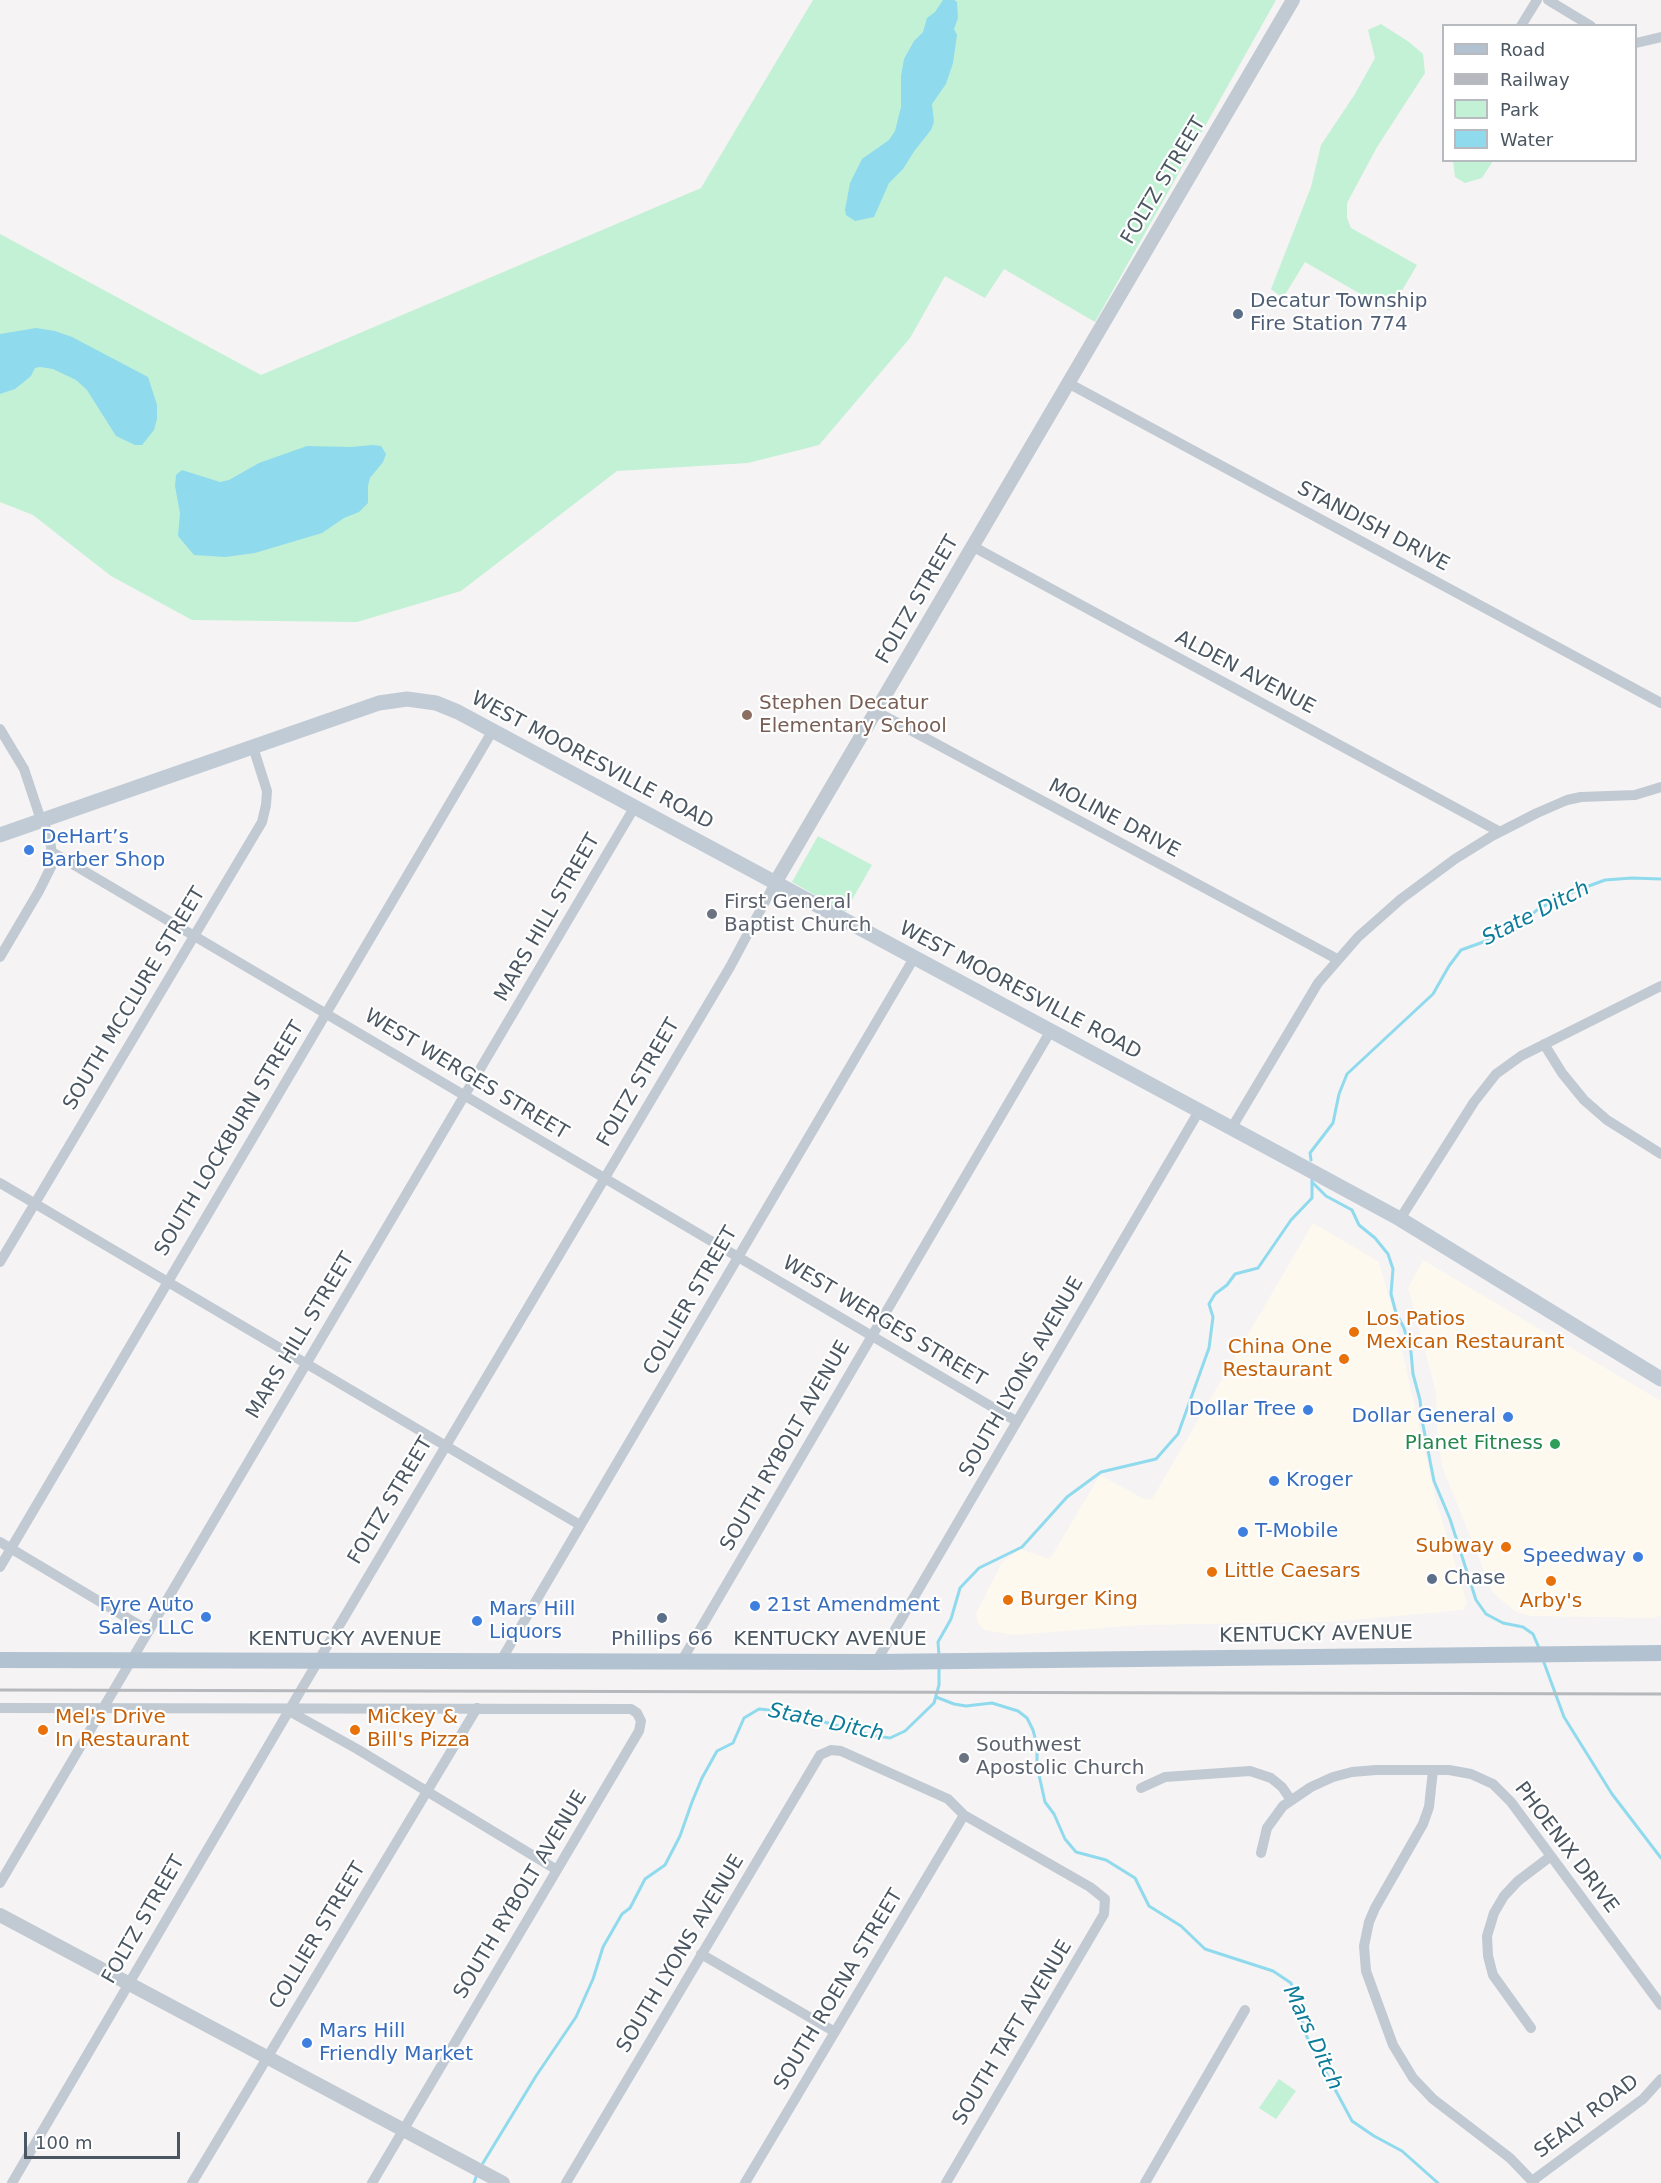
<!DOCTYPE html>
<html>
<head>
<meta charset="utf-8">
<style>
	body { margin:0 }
	#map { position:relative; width:1661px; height:2183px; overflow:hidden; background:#f5f3f3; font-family:"DejaVu Sans",sans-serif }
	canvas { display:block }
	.legend { position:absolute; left:1442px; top:24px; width:195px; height:138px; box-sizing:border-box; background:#fff; border:2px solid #b7bbc0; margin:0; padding:8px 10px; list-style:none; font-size:18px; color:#4a5661 }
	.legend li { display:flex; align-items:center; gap:12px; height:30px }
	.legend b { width:30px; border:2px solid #b7bbc0 }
	.scale { position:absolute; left:24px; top:2132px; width:156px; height:27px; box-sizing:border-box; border:3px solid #4a5661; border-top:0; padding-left:8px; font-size:18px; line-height:21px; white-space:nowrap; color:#4a5661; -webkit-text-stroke:4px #fff; paint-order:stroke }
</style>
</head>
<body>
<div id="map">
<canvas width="1661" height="2183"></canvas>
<ul class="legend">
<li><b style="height:8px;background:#b3c2d1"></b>Road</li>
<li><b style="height:8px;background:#b5b8bd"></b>Railway</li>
<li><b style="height:16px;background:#c3f1d5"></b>Park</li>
<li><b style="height:16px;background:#90daee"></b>Water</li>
</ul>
<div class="scale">100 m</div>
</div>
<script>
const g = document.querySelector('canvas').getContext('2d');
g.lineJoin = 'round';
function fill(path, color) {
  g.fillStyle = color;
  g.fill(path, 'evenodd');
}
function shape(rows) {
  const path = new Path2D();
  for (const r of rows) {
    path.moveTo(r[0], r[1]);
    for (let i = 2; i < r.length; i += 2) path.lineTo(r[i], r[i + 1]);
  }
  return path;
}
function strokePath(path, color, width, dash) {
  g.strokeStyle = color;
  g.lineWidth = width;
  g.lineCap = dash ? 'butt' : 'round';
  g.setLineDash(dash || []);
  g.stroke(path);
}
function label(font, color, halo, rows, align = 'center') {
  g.font = font + ' "DejaVu Sans",sans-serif';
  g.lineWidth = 4.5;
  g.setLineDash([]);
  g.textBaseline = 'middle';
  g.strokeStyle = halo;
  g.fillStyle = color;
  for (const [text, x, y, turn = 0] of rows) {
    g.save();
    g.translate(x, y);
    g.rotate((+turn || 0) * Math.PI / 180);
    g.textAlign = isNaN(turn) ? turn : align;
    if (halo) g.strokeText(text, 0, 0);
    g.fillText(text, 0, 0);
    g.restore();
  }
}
const commercial = shape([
	[1313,1223,1379,1262,1393,1311,1436,1500,1467,1603,1463,1610,1329,1622,1141,1625,1014,1635,984,1630,978,1623,976,1613,1002,1563,1020,1549,1050,1559,1100,1475,1146,1500,1152,1499],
	[1423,1260,1661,1401,1661,1615,1655,1618,1530,1616,1516,1612,1493,1593,1442,1466,1437,1429,1436,1392,1408,1288]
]);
const green = shape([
	[813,0,1276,0,1095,322,1004,269,985,298,945,276,910,338,819,445,748,463,617,471,461,591,357,622,192,620,111,576,33,515,0,502,0,234,261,375,701,188],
	[1381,24,1409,42,1423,54,1425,73,1377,147,1347,203,1347,218,1351,228,1417,265,1390,311,1305,262,1283,298,1271,289,1311,187,1321,145,1355,94,1375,58,1368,30],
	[1453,161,1453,160,1493,161,1482,178,1465,183,1455,177],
	[818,836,872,865,845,912,792,882],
	[1279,2079,1296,2091,1276,2119,1259,2108]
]);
const water = shape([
	[943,0,954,0,957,2,958,18,954,29,957,35,953,63,946,84,932,104,934,122,931,130,915,150,903,169,889,183,874,217,855,221,846,215,845,210,850,183,862,159,889,140,895,131,901,107,901,76,904,59,914,41,923,32,927,18,935,12],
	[36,328,55,331,72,337,148,377,157,405,157,419,154,430,142,445,135,445,116,436,87,390,76,380,53,369,40,367,35,368,31,376,15,389,0,394,0,334],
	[373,445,381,446,386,454,383,462,370,478,368,486,368,503,359,512,344,518,322,533,255,553,225,557,194,555,178,536,180,513,175,486,176,475,182,470,220,482,229,480,259,463,307,446,351,447]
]);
const stream = shape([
	[1311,1160,1310,1153,1333,1123,1339,1094,1347,1074,1433,994,1449,966,1461,950,1514,931,1538,909,1570,893,1605,880,1632,878,1661,879],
	[1312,1182,1326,1196,1352,1210,1359,1225,1375,1238,1388,1254,1393,1269,1391,1294,1396,1313,1404,1328,1411,1352,1413,1374,1420,1400,1422,1420,1434,1481,1450,1519,1476,1600,1486,1614,1503,1623,1523,1627,1533,1634,1539,1648],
	[939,1655,938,1642,951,1619,960,1588,979,1568,1022,1547,1067,1497,1101,1472,1156,1459,1178,1434,1209,1348,1213,1317,1209,1304,1215,1294,1227,1285,1235,1274,1258,1268,1291,1220,1312,1198,1312,1180],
	[1543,1660,1564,1717,1612,1794,1661,1858],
	[936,1697,954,1704,966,1706,992,1703,1018,1711,1027,1718,1033,1730,1037,1745,1037,1766,1045,1802,1054,1814,1065,1839,1076,1852,1106,1860,1135,1878,1149,1906,1181,1926,1205,1949,1273,1971,1291,1983,1307,2037,1352,2121,1374,2136,1402,2151,1438,2183],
	[483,2163,536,2076,576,2017,593,1979,603,1947,622,1914,630,1908,645,1879,665,1865,680,1836,692,1802,702,1778,717,1751,733,1743,744,1718,759,1709,789,1712,870,1735,890,1738,905,1731,934,1703,939,1685,939,1667],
	[474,2183,476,2177]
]);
const minor = shape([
	[1548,0,1591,26],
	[1521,26,1537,0],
	[1636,43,1661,37],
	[1068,383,1661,703],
	[972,546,1500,832],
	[875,711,1337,959],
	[0,729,24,769,41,820],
	[52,852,1016,1421],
	[0,957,39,891,52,865,51,846,43,819],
	[1544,1044,1562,1073,1584,1100,1607,1120,1661,1154],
	[1231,1129,1318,983,1358,937,1401,899,1455,859,1492,836,1537,813,1567,800,1581,797,1635,795,1661,787],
	[0,1183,580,1525],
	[1400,1219,1474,1102,1496,1074,1521,1056,1661,986],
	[0,1262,262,822,266,805,267,791,253,747],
	[0,1542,149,1631],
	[0,1567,493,730],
	[500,1662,914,958],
	[681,1662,1050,1032],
	[876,1662,1199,1111],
	[0,1708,631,1709,637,1713,641,1721,639,1731,372,2183],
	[289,1711,357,1749,557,1870],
	[1433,1770,1429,1807,1423,1824,1375,1908,1369,1922,1364,1946,1366,1971,1393,2045,1413,2078,1433,2099,1510,2158,1534,2183],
	[1141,1788,1165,1777,1250,1771,1271,1778,1282,1787,1291,1800],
	[1261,1853,1267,1828,1283,1806,1311,1787,1333,1777,1352,1772,1376,1770,1449,1770,1471,1774,1493,1784,1511,1802,1661,2005],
	[0,1883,634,808],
	[701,1954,835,2032],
	[1531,2028,1493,1975,1488,1956,1487,1936,1494,1913,1504,1896,1518,1881,1551,1856],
	[1532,2181,1643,2099,1661,2079],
	[12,2183,301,1690,730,967,775,883],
	[192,2183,477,1708],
	[566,2183,820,1755,831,1750,841,1751,948,1799,964,1815,1090,1887,1105,1899,1104,1914,946,2183],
	[745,2183,964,1815],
	[1145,2183,1245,2010]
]);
const tertiary = shape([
	[775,883,1293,0],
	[0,1915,503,2183]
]);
const secondary = shape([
	[0,835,379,703,407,699,436,703,458,712,1328,1180,1400,1219,1661,1379]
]);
const primary = shape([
	[0,1660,876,1662,1661,1653]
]);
const rail = shape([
	[0,1690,1661,1694]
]);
const markers = [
	[1238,314,6,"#5c6f8a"],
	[747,715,6,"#8d6e63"],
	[29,850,6,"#3f7fe0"],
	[712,914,6,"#6b7280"],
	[1354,1332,6,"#e8710a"],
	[1344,1359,6,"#e8710a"],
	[1308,1410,6,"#3f7fe0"],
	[1508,1417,6,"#3f7fe0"],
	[1555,1444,6,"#2e9e5b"],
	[1274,1481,6,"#3f7fe0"],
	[1243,1532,6,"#3f7fe0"],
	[1506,1547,6,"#e8710a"],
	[1638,1557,6,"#3f7fe0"],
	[1212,1572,6,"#e8710a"],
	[1432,1579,6,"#5c6f8a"],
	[1551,1581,6,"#e8710a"],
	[1008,1600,6,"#e8710a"],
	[755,1606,6,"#3f7fe0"],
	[206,1617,6,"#3f7fe0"],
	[662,1618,6,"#5c6f8a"],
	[477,1621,6,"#3f7fe0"],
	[43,1730,6,"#e8710a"],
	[355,1730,6,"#e8710a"],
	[964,1758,6,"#6b7280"],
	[307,2043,6,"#3f7fe0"]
];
const streetNames = [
	["FOLTZ STREET",1164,181,-59],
	["STANDISH DRIVE",1373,527,28],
	["FOLTZ STREET",918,600,-60],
	["ALDEN AVENUE",1245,673,28],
	["WEST MOORESVILLE ROAD",592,761,28],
	["MOLINE DRIVE",1114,819,28],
	["MARS HILL STREET",548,918,-60],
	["WEST MOORESVILLE ROAD",1020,991,28],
	["SOUTH MCCLURE STREET",135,999,-59],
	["WEST WERGES STREET",466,1075,31],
	["FOLTZ STREET",639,1083,-60],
	["SOUTH LOCKBURN STREET",230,1139,-59],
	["COLLIER STREET",691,1301,-60],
	["WEST WERGES STREET",884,1322,31],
	["MARS HILL STREET",301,1336,-59],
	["SOUTH LYONS AVENUE",1022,1377,-60],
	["SOUTH RYBOLT AVENUE",786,1446,-60],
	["FOLTZ STREET",391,1501,-59],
	["KENTUCKY AVENUE",1316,1635,-1],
	["KENTUCKY AVENUE",345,1640],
	["KENTUCKY AVENUE",830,1640],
	["PHOENIX DRIVE",1566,1848,53],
	["SOUTH RYBOLT AVENUE",521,1895,-59],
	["FOLTZ STREET",144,1920,-60],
	["COLLIER STREET",318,1936,-59],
	["SOUTH LYONS AVENUE",681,1954,-59],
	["SOUTH ROENA STREET",839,1990,-59],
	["SOUTH TAFT AVENUE",1013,2033,-59],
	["SEALY ROAD",1587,2117,-37]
];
const serviceNames = [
	["Decatur Township",1250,302],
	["Fire Station 774",1250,325],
	["Chase",1444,1579],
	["Phillips 66",662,1640,"center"]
];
const educationNames = [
	["Stephen Decatur",759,704],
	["Elementary School",759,727]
];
const shopNames = [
	["DeHart’s",41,838],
	["Barber Shop",41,861],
	["Dollar Tree",1296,1410,"right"],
	["Dollar General",1496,1417,"right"],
	["Kroger",1286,1481],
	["T-Mobile",1255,1532],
	["Speedway",1626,1557,"right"],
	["Fyre Auto",194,1606,"right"],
	["Sales LLC",194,1629,"right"],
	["21st Amendment",767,1606],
	["Mars Hill",489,1610],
	["Liquors",489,1633],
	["Mars Hill",319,2032],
	["Friendly Market",319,2055]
];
const worshipNames = [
	["First General",724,903],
	["Baptist Church",724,926],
	["Southwest",976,1746],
	["Apostolic Church",976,1769]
];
const foodNames = [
	["Los Patios",1366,1320],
	["Mexican Restaurant",1366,1343],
	["China One",1332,1348,"right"],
	["Restaurant",1332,1371,"right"],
	["Subway",1494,1547,"right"],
	["Little Caesars",1224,1572],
	["Burger King",1020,1600],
	["Arby's",1551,1602,"center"],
	["Mel's Drive",55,1718],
	["In Restaurant",55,1741],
	["Mickey &",367,1718],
	["Bill's Pizza",367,1741]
];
const leisureNames = [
	["Planet Fitness",1543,1444]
];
const waterNames = [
	["State Ditch",1536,914,-27],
	["State Ditch",826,1723,12],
	["Mars Ditch",1312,2038,65]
];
fill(commercial, '#fdf9ef');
fill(green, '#c3f1d5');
fill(water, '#90daee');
strokePath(stream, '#90daee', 3);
strokePath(minor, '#c1cad2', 10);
strokePath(tertiary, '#c1cad2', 14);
strokePath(secondary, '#c1cbd6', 15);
strokePath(primary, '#b3c2d1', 16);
strokePath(rail, '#b5b8bd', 3);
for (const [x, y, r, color] of markers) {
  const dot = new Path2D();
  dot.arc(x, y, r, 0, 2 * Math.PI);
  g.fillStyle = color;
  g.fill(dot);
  strokePath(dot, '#fff', 2);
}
label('20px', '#4a5661', '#fff', streetNames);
label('20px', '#4e5e75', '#fff', serviceNames, 'left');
label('20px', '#785e54', '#fff', educationNames, 'left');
label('20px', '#366cbe', '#fff', shopNames, 'left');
label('20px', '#5b616d', '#fff', worshipNames, 'left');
label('20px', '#c56008', '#fff', foodNames, 'left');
label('20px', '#27864d', '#fff', leisureNames, 'right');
label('italic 21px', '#0c7c9b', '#fff', waterNames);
</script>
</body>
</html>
